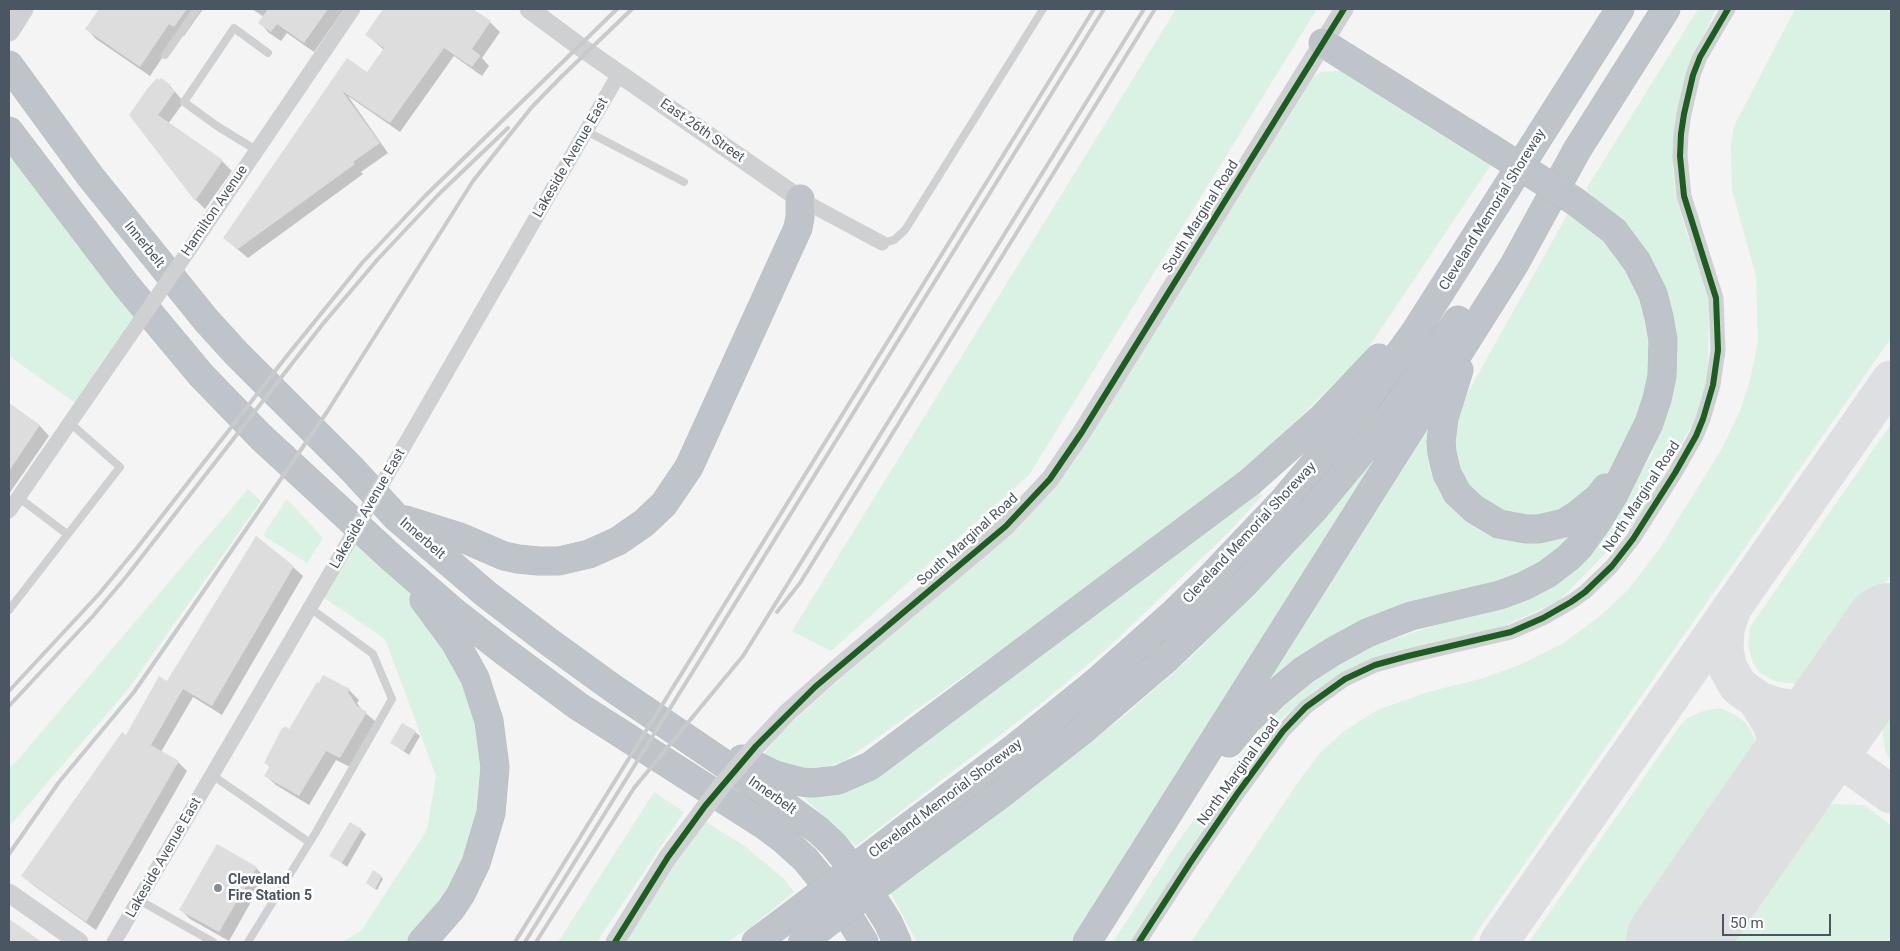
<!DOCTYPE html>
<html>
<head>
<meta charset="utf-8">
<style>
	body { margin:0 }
	#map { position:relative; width:1900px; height:951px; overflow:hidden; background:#f4f4f4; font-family:Roboto,sans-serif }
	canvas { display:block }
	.frame { position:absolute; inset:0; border:10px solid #4a5661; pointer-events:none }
	.scale { position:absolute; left:1722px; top:914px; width:109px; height:22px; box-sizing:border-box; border:2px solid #4a5661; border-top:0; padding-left:6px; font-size:15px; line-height:18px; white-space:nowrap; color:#4a5661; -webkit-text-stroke:4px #fff; paint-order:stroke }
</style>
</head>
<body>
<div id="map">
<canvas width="1900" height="951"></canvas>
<div class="frame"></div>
<div class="scale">50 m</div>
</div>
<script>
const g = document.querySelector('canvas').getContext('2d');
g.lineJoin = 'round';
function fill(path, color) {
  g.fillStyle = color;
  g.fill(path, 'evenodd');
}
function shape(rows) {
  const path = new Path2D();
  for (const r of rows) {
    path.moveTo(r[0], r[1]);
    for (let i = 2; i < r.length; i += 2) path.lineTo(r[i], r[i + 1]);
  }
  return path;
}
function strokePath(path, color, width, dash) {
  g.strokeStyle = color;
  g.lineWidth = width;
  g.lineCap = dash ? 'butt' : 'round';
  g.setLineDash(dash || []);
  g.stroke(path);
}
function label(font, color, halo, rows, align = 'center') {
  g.font = font + ' Roboto,sans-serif';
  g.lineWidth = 5;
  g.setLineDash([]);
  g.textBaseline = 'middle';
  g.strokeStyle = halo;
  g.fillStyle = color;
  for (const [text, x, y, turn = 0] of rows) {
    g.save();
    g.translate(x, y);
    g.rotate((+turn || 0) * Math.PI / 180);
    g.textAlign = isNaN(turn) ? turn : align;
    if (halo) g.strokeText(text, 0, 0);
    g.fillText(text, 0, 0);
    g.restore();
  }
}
const green = shape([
	[1176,9,1317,9,1029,475,831,651,792,631],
	[1698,9,1716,9,1687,71,1675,121,1673,171,1675,192,1686,231,1703,278,1709,302,1708,377,1696,418,1640,518,1559,601,1504,626,1395,651,1317,689,1274,725,1219,804,1131,942,1113,942,1177,843,1264,724,1315,679,1372,646,1476,612,1619,508,1652,454,1667,405,1674,362,1620,224,1586,189],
	[1795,9,1891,9,1891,338,1470,942,1191,942,1301,778,1320,753,1343,732,1377,710,1428,692,1484,678,1524,663,1562,644,1599,617,1628,590,1660,548,1720,452,1740,411,1750,380,1758,342,1756,276,1732,190,1731,144,1734,126],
	[1348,70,1493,162,1364,354,1252,464,995,654,843,762,816,769,784,769,764,754,780,733,858,663,1018,527,1049,492,1126,376,1292,112,1296,97,1306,81,1321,72],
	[9,131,147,310,81,407,9,356],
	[1570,210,1603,235,1643,293,1657,372,1628,443,1599,486,1545,519,1497,513,1468,488,1454,463,1453,434,1464,399],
	[1891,424,1891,575,1817,678,1796,684,1777,682,1760,673,1753,663,1748,645,1750,627],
	[1429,427,1432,473,1443,489,1534,541,1554,540,1588,525,1521,578,1276,682,1271,677],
	[1369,464,1375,472,1070,942,917,942,890,892,1021,796,1125,715,1190,658,1290,557],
	[248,489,261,501,129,688,9,827,9,768,16,762],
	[1256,491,1263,495,1230,531,1111,645,1043,702,856,846,799,793,817,794],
	[287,499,323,538,307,563,263,535],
	[355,531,393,559,475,678,491,813,422,942,342,942,361,931,427,830,436,776,385,639,318,594],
	[1891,687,1891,762,1885,751,1882,725,1887,694],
	[1720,708,1734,714,1746,723,1755,739,1757,759,1752,773,1634,942,1529,942,1679,727,1686,719,1703,711],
	[654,792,684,812,597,942,558,942],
	[1834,804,1864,805,1891,825,1891,942,1713,942,1799,819],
	[706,822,746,847,784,879,794,892,751,927,727,942,625,942,680,857]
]);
const shadow = shape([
	[101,9,203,9,184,36,179,33,150,76,96,39,87,29],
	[252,9,344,9,314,52,287,33,281,41,269,33,260,23,264,17],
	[385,9,471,9,490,22,500,32,482,58,489,66,482,76,454,56,400,132,348,96,388,153,361,172,363,174,248,258,224,238,347,60,368,74,384,50,367,35],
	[161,80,170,86,184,102,168,124,222,161,232,171,205,209,196,200,131,115],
	[9,405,40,426,49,436,9,494],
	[293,567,303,576,222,715,193,697,161,752,178,762,187,771,96,930,33,885,23,876,126,736,168,683],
	[324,676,349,690,359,700,357,703,362,710,376,722,350,767,336,760,309,805,276,785,266,776,271,768,265,762,290,731],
	[415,732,420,736,409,755,392,743],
	[361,830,366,834,347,867,331,855],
	[256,868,265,877,229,941,190,919,181,910],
	[382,877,383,879,377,890,369,885],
	[9,921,40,942,9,942]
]);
const taxiway = shape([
	[1731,611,1725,629,1724,651,1728,668,1738,686,1891,794],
	[1762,702,1777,707,1796,710,1818,707,1836,698,1844,692,1875,655],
	[1759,703,1772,724,1782,756,1783,767,1780,786,1771,804],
	[1499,942,1891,380]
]);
const runway = shape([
	[1675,942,1891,632]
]);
const building = shape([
	[99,9,187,9,174,27,169,24,140,67,85,29],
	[268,9,328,9,304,43,277,24,271,32,258,23],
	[383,9,473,9,491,21,472,49,479,54,480,56,472,67,444,48,390,123,342,91,380,143,353,162,355,164,238,249,223,238,347,58,367,72,384,48,365,35],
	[157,78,159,80,161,78,171,85,169,87,175,91,158,115,223,160,195,201,129,115,147,89],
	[9,403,40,425,9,471],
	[256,536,294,566,212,706,183,689,151,745,179,761,86,922,21,876,122,732,126,735,159,676,167,681],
	[323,675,350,689,348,692,357,706,367,712,340,758,326,751,299,796,264,776,270,766,264,763,282,728,283,729,285,726,289,729,317,682,319,683],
	[402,723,416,731,404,751,390,743],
	[350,822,362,829,342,863,329,856],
	[217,844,257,867,219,932,179,910],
	[373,870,382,876,375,889,366,883],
	[9,919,42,942,9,942]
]);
const service = shape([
	[165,55,197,9],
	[586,131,684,182],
	[256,150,217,126,184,102,234,28,268,53],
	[882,243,894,240,905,230,1043,9],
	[18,497,67,534],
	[9,610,120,467,70,423],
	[212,775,309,842],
	[139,900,213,942],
	[248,942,316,832,392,699,373,654,310,608]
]);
const minor = shape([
	[800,199,882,243],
	[189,250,353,9],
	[404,446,619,74],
	[9,511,129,337],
	[114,942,328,577],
	[1139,942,1190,863,1237,794,1283,731,1306,707,1345,679,1375,665,1408,656,1511,632,1543,618,1571,602,1585,592,1612,566,1633,539,1675,473,1696,436,1703,419,1713,385,1718,350,1716,298,1684,196,1680,156,1681,134,1684,114,1693,75,1700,57,1728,9]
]);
const tertiary = shape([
	[529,9,579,46,800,199],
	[787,713,835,670,983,546,1006,526,1050,479,1082,432,1344,9],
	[9,893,79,942],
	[615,942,668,857]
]);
const secondary = shape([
	[9,31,23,9]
]);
const motorway = shape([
	[1323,43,1489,147],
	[9,65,90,176,206,320,236,353,352,469,396,517,486,594,549,642,614,689,776,799,818,830,834,845,860,878,888,922,897,942],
	[9,131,126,285,201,375,261,437,393,559,454,612,504,651,578,706,764,825,784,840,805,859,838,899,864,942],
	[1459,370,1444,418,1441,442,1442,453,1447,474,1452,483,1457,493,1474,509,1499,524,1526,529,1539,529,1564,523,1577,515,1598,498,1606,488],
	[406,520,460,537,504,556,518,559,538,561,559,561,589,554,618,541,644,523,664,504,689,467,798,228,800,217,800,199],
	[1229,743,1248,720,1275,694,1304,670,1334,651,1367,633,1411,616,1500,595,1524,586,1547,574,1568,558,1579,547,1597,522,1613,496,1649,423,1657,399,1662,376,1663,340,1659,317,1653,294,1637,262,1614,231,1576,202],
	[742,759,775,775,801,782,813,783,838,780,870,766,1250,482,1323,417,1379,358],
	[899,834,1012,750,1095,683,1175,612,1211,577,1283,501,1352,419,1415,332,1620,9],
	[915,857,1001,794,1084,729,1166,659,1243,585,1315,508,1383,426,1458,320],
	[422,942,451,909,461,894,476,863,491,813,495,767,489,721,475,678,455,642,424,600],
	[756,942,771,931],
	[1087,942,1514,265,1577,150,1666,9]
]);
const rail = shape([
	[559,79,632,9],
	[777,612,800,583,1155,9],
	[9,691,99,594,137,548,286,357,362,263,425,196,617,9],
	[9,706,93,616,126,577,322,325,378,259,441,192,508,128],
	[9,854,59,782,134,692,327,412,473,181,531,108,563,75],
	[515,942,1094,9],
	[525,942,1104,9],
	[536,942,634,788,743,656,1144,9]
]);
const minorBridge = shape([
	[129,337,189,250],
	[328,577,404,446]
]);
const tertiaryBridge = shape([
	[668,857,722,785,756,746,787,713]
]);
const motorwayBridge = shape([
	[1489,147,1576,202],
	[771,931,899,834],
	[802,942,915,857]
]);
const cycleway = shape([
	[615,942,668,857,705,806,756,746,815,687,1006,526,1050,479,1082,432,1344,9],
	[1139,942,1190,863,1237,794,1283,731,1306,707,1345,679,1375,665,1408,656,1511,632,1543,618,1571,602,1585,592,1612,566,1633,539,1675,473,1696,436,1703,419,1713,385,1718,350,1716,298,1684,196,1680,156,1681,134,1684,114,1693,75,1700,57,1728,9]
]);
const markers = [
	[218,888,5,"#868d94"]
];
const streetNames = [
	["East 26th Street",702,131,35],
	["Lakeside Avenue East",571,158,-60],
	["Cleveland Memorial Shoreway",1493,210,-58],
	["Hamilton Avenue",215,211,-56],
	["South Marginal Road",1201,217,-58],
	["Innerbelt",144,245,51],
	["North Marginal Road",1642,497,-57],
	["Lakeside Avenue East",368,509,-60],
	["Cleveland Memorial Shoreway",1250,533,-47],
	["Innerbelt",422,539,41],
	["South Marginal Road",968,540,-42],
	["North Marginal Road",1239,772,-54],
	["Innerbelt",772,796,35],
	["Cleveland Memorial Shoreway",946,799,-37],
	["Lakeside Avenue East",164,858,-60]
];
const poiNames = [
	["Cleveland",228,880],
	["Fire Station 5",228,896]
];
fill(green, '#d9f2e3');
fill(shadow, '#0003');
strokePath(taxiway, '#dedfe0', 39);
strokePath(runway, '#dedfe0', 98);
fill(building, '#ddddde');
strokePath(motorway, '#b9bec3', 29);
strokePath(service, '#ced0d2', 8);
strokePath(minor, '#ced0d2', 15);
strokePath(tertiary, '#ced0d2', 19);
strokePath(secondary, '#ced0d4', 21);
strokePath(motorway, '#bec4c9', 28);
strokePath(rail, '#c9cacc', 4);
strokePath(motorwayBridge, '#b9bec3', 29, []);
strokePath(minorBridge, '#ced0d2', 15);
strokePath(tertiaryBridge, '#ced0d2', 19);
strokePath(motorwayBridge, '#bec4c9', 28);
strokePath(cycleway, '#1b5e20', 6);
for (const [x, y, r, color] of markers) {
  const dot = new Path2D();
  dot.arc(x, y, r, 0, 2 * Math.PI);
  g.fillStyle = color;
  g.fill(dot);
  strokePath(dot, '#fff', 2);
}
label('14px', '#4a5661', '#fff', streetNames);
label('bold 14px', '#4a5661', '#fff', poiNames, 'left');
</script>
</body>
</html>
